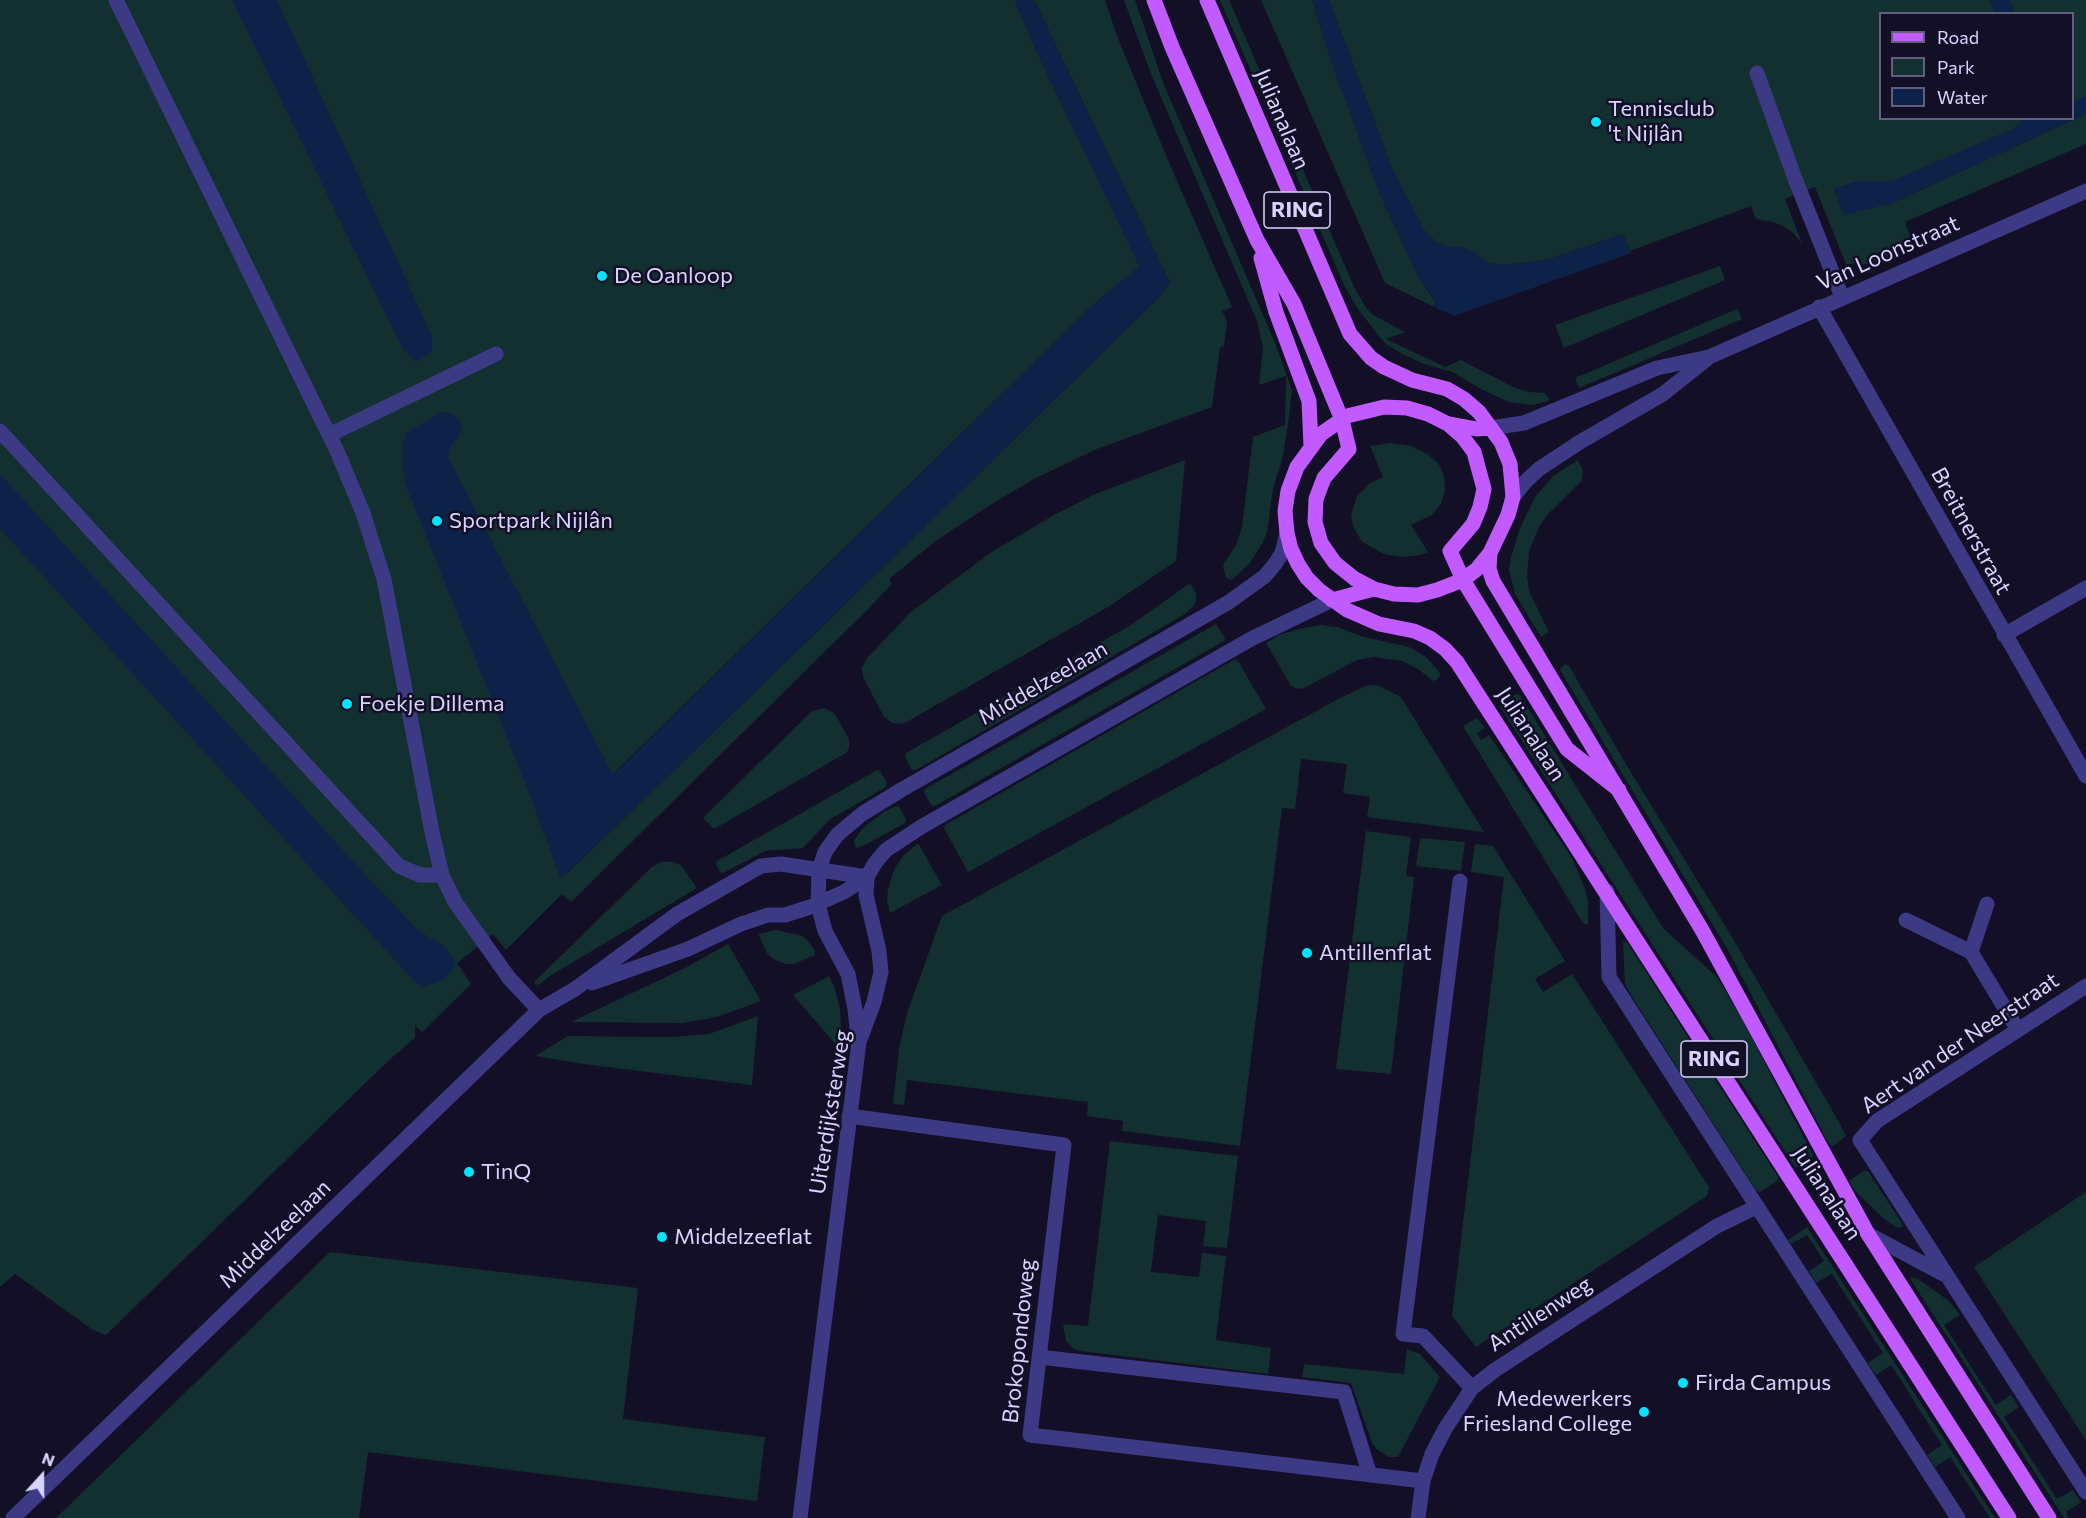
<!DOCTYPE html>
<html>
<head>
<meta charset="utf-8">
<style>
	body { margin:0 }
	#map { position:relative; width:2086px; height:1518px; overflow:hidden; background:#130f26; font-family:Commissioner,sans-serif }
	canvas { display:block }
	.legend { position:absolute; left:1879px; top:12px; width:195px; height:108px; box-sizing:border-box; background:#130f26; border:2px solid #625e7d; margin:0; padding:8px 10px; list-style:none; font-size:18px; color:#d9d4ff }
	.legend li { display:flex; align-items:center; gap:12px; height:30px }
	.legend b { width:30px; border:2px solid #625e7d }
	.north { position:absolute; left:12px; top:1446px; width:60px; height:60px; -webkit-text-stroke:4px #130f26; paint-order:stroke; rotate:21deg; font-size:16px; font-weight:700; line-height:24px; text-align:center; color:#d9d4ff }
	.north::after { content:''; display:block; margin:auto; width:21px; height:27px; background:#d9d4ff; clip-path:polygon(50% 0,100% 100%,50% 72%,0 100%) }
</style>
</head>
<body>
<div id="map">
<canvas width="2086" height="1518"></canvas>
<ul class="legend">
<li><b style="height:8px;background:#c25bff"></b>Road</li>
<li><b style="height:16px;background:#12302f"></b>Park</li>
<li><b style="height:16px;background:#0c2248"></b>Water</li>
</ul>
<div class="north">N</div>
</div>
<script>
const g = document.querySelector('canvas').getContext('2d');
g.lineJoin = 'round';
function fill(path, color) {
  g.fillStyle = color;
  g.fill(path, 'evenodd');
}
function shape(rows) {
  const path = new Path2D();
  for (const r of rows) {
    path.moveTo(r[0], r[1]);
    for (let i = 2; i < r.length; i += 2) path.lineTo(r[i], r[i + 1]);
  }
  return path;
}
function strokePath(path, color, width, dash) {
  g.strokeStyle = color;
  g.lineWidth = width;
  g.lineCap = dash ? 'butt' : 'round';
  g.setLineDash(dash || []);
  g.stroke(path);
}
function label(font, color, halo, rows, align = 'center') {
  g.font = font + ' Commissioner,sans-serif';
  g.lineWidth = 5;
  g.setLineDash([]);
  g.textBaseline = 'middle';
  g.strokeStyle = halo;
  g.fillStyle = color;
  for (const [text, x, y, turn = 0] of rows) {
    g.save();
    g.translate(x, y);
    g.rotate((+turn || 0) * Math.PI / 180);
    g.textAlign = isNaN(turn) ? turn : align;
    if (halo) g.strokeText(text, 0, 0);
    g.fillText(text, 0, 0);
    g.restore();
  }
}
const green = shape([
	[0,0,1015,0,1034,46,1140,266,1094,304,612,775,561,876,566,874,632,811,905,546,1160,296,1170,283,1034,0,1105,0,1117,36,1168,160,1232,307,1222,311,1227,321,1224,346,1220,347,1212,407,1097,449,1034,479,990,505,937,540,889,579,892,584,866,611,571,902,562,894,506,950,493,934,457,963,471,984,422,1032,415,1025,415,1038,388,1061,106,1335,93,1330,15,1274,0,1287],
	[1124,0,1135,0,1164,85,1275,343,1292,390,1288,424,1283,456,1273,489,1267,533,1262,544,1250,563,1232,580,1226,578,1223,565,1236,545,1242,527,1253,437,1285,425,1286,376,1259,385,1263,348,1257,321,1149,69],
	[1220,0,1229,0,1355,289,1367,309,1373,315,1405,332,1386,339,1445,367,1461,360,1513,387,1529,392,1545,393,1549,399,1548,401,1533,405,1509,402,1483,390,1452,372,1424,364,1404,355,1386,344,1378,335,1358,309,1345,287],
	[1261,0,1312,0,1336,74,1380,194,1418,276,1435,301,1434,307,1385,283],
	[1329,0,1990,0,1995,13,1880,14,1880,118,2023,119,2021,122,2013,129,1892,182,1859,181,1834,189,1844,214,1892,203,2086,114,2086,144,1905,222,1914,246,1868,264,1846,264,1815,187,1785,199,1802,243,1790,230,1774,222,1756,219,1751,206,1630,251,1623,234,1547,260,1504,265,1488,263,1475,253,1461,247,1449,247,1437,243,1424,230,1393,171],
	[2010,0,2086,0,2086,97,2073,103,2072,14,2015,13],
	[1720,266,1725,280,1564,348,1555,325],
	[1737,309,1742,319,1579,388,1575,378],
	[1391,443,1411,446,1427,454,1438,463,1444,475,1445,490,1441,504,1432,515,1411,525,1428,552,1420,555,1402,557,1384,554,1362,542,1353,526,1351,515,1357,496,1370,483,1383,477,1370,446],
	[1185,460,1176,561,1108,607,903,724,893,723,884,717,863,677,862,668,867,658,911,612,993,551,1054,515,1093,495],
	[1578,460,1583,471,1582,480,1548,514,1540,525,1529,551,1527,576,1529,591,1549,632,1541,637,1515,594,1509,570,1511,557,1520,528,1535,497,1553,476],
	[1190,583,1196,593,1196,599,1194,605,1185,614,916,770,912,770,905,757,906,753,1131,625],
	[1216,624,1225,638,1224,641,935,806,931,805,924,792,925,789],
	[1320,625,1337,627,1364,637,1409,647,1426,657,1441,674,1436,680,1433,681,1418,669,1402,661,1374,657,1357,660,1304,688,1298,689,1291,686,1266,643,1279,635,1299,629],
	[1235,659,1238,661,1266,709,968,872,944,828,945,825],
	[1566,664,1569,666,1624,761,1729,932,1839,1122,1846,1136,1833,1146,1829,1144,1728,950,1560,670,1561,667],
	[1368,685,1379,686,1401,697,1484,832,1367,817,1370,797,1343,793,1347,764,1301,759,1295,809,1282,808,1240,1146,1122,1131,1123,1121,1087,1116,1088,1102,907,1080,904,1105,893,1104,899,1048,907,1013,942,916,1340,698],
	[1516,694,1520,695,1663,928,1717,977,1742,1019,1813,1155,1812,1159,1799,1168,1795,1167,1500,707,1501,703],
	[824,708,834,713,849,739,849,749,846,753,714,829,703,818,812,711],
	[1477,718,1485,728,1477,733,1481,740,1489,735,1572,858,1584,886,1588,900,1588,925,1583,923,1463,726],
	[877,770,880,771,887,783,886,787,829,820,803,848,765,851,723,873,720,872,716,864,717,861],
	[896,806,899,807,906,819,905,823,865,845,856,848,855,846,854,840,863,828,885,811],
	[1366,831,1411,837,1406,876,1414,877,1391,1074,1336,1069],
	[1420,838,1465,842,1461,871,1416,866],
	[918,843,942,885,890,913,887,900,888,889,894,870,903,856],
	[1475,844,1493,846,1565,961,1535,979,1543,992,1572,974,1709,1187,1707,1196,1476,1347,1452,1316,1504,877,1471,872],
	[661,862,673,862,681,865,697,888,550,976,540,984,536,985,534,982,652,867],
	[776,930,803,936,809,942,815,951,815,955,794,964,786,964,773,959,767,953,758,934],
	[1623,942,1627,942,1778,1177,1777,1181,1760,1192,1756,1190,1632,997,1625,984],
	[728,944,761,1001,717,1017,682,1023,571,1022,687,967],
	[829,976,834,986,840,1008,841,1029,837,1046,793,995],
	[758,1016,752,1085,584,1064,535,1056,568,1036,670,1037,709,1034],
	[1110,1141,1238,1156,1227,1248,1203,1246,1206,1221,1158,1215,1151,1272,1199,1277,1202,1253,1226,1256,1216,1340,1271,1348,1268,1374,1081,1351,1074,1349,1066,1341,1063,1324,1088,1326],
	[1864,1171,1868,1171,1903,1225,1901,1228,1896,1227,1884,1219,1855,1191,1849,1181],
	[2086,1192,2086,1440,1974,1267],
	[1807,1227,1995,1518,1990,1518,1950,1457,1935,1467,1927,1455,1942,1445,1891,1365,1876,1375,1868,1363,1883,1353,1832,1274,1816,1283,1809,1271,1824,1261,1807,1235,1791,1244,1788,1240],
	[330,1252,638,1288,623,1419,765,1437,757,1501,368,1452,359,1518,56,1518],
	[1909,1277,1918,1279,1949,1301,1960,1315,1944,1325,1996,1405,2011,1395,2019,1407,2004,1417,2057,1499,2073,1490,2081,1502,2066,1512,2069,1518,2064,1518],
	[1407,1349,1420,1354,1440,1377,1398,1457,1389,1457,1376,1449,1372,1443,1351,1383,1302,1377,1304,1364,1404,1374]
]);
const water = shape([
	[232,0,277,0,432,336,432,352,416,362,403,349],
	[1015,0,1034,0,1170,283,1160,296,905,546,632,811,566,874,560,877,526,785,404,481,402,447,406,433,441,412,454,414,463,426,458,438,451,445,448,457,613,775,1094,304,1139,266,1034,46],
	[1312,0,1329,0,1393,171,1424,230,1437,243,1449,247,1461,247,1475,253,1488,263,1504,265,1547,260,1623,234,1631,253,1454,316,1434,307,1435,300,1418,276,1380,194,1336,74],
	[1990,0,2010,0,2015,13,1995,13],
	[2086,97,2086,114,1892,203,1844,215,1834,189,1859,181,1892,181,2013,129,2023,119,2072,118,2073,103],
	[0,474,372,882,419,931,444,946,457,964,445,979,424,987,414,981,0,529]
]);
const minor = shape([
	[116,0,337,451,363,513,384,579,432,832,442,875,455,902,509,978,539,1010],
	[1757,73,1794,176,1842,297],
	[1819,307,2086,776],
	[1491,428,1524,423,1657,368,1709,357,2086,191],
	[0,431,399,866,420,875,442,875],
	[329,435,496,354],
	[1513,497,1525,482,1539,469,1580,442,1663,394,1707,359],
	[2004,635,2086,588],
	[1460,881,1403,1334,1423,1336,1472,1388],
	[1607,891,1609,977,1958,1518],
	[1906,920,1971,952,2018,1030],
	[1971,952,1987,904],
	[592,983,688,949,741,924,768,915,785,915,810,907,844,892,867,877],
	[2086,986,1877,1121,1860,1140,2086,1492],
	[858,1038,855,1009,848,974,825,931,818,904,819,870,825,852,837,835,862,814,901,790,1229,602,1265,576,1275,564,1282,553,1287,533],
	[849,1116,1064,1145,1030,1435,1423,1481],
	[1868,1234,1943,1274],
	[1039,1357,1344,1392,1370,1475],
	[13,1518,539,1010,575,989,677,914,761,866,781,864,867,877],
	[800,1518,859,1042,874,1002,881,972,879,951,866,895,867,877,875,863,886,850,921,827,1251,639,1332,600],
	[1418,1518,1423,1481,1432,1454,1445,1429,1472,1388,1495,1370,1717,1226,1756,1207]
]);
const major = shape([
	[1154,0,1172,47,1257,240,1294,304,1342,420,1349,449,1324,478,1316,499,1315,522,1321,543,1335,563,1355,579,1374,589,1394,594,1418,595,1437,590,1463,580,1477,569,1490,553,1508,515,1513,497,1510,464,1501,442,1479,412,1464,399,1447,389,1412,380,1384,367,1371,358,1350,334,1207,0],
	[1261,258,1276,312,1309,401,1311,446],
	[1450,424,1477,429,1491,428],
	[1490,553,1489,569,1493,581,1702,930,1868,1234,2049,1518],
	[1332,600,1374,589],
	[1619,790,1567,749,1463,580,1450,551,1473,524,1480,507,1484,489,1474,452,1462,436,1448,424,1428,414,1407,408,1384,407,1347,416,1321,434,1297,467,1288,491,1285,511,1287,533,1291,549,1298,564,1307,578,1319,590,1347,610,1379,624,1414,631,1430,638,1445,649,1457,662,2009,1518]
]);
const markers = [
	[1596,122,6,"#00e5ff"],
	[602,276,6,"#00e5ff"],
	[437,521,6,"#00e5ff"],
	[347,704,6,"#00e5ff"],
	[1307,953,6,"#00e5ff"],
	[469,1172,6,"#00e5ff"],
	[662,1237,6,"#00e5ff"],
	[1683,1383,6,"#00e5ff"],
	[1644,1412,6,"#00e5ff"]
];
const shields = [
	[1297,210,66],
	[1714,1059,66]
];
const shieldNames = [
	["RING",1297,210],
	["RING",1714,1059]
];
const poiNames = [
	["Tennisclub",1608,109],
	["'t Nijlân",1608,134],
	["De Oanloop",614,276],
	["Sportpark Nijlân",449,521],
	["Foekje Dillema",359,704],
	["Antillenflat",1319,953],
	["TinQ",481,1172],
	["Middelzeeflat",674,1237],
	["Firda Campus",1695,1383],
	["Medewerkers",1632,1399,"right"],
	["Friesland College",1632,1424,"right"]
];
const streetNames = [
	["Julianalaan",1282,119,67],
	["Van Loonstraat",1888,253,-24],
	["Breitnerstraat",1971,531,61],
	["Middelzeelaan",1043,683,-30],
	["Julianalaan",1531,734,57],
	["Aert van der Neerstraat",1960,1043,-34],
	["Uiterdijksterweg",830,1112,-81],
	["Julianalaan",1827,1193,57],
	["Middelzeelaan",275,1234,-44],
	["Antillenweg",1540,1314,-33],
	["Brokopondoweg",1019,1341,-84]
];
fill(green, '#12302f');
fill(water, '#0c2248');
strokePath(minor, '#3d3a85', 15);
strokePath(major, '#c25bff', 15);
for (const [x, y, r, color] of markers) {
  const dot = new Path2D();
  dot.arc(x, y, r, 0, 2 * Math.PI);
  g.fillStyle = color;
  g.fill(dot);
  strokePath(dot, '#130f26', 2);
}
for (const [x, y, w] of shields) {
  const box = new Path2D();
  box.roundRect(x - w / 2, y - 18, w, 36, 4.5);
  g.fillStyle = '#130f26';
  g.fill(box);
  strokePath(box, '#d9d4ff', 1.5);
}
label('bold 21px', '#d9d4ff', null, shieldNames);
label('22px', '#d9d4ff', '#130f26', poiNames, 'left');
label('22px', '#d9d4ff', '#130f26', streetNames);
</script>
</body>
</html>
